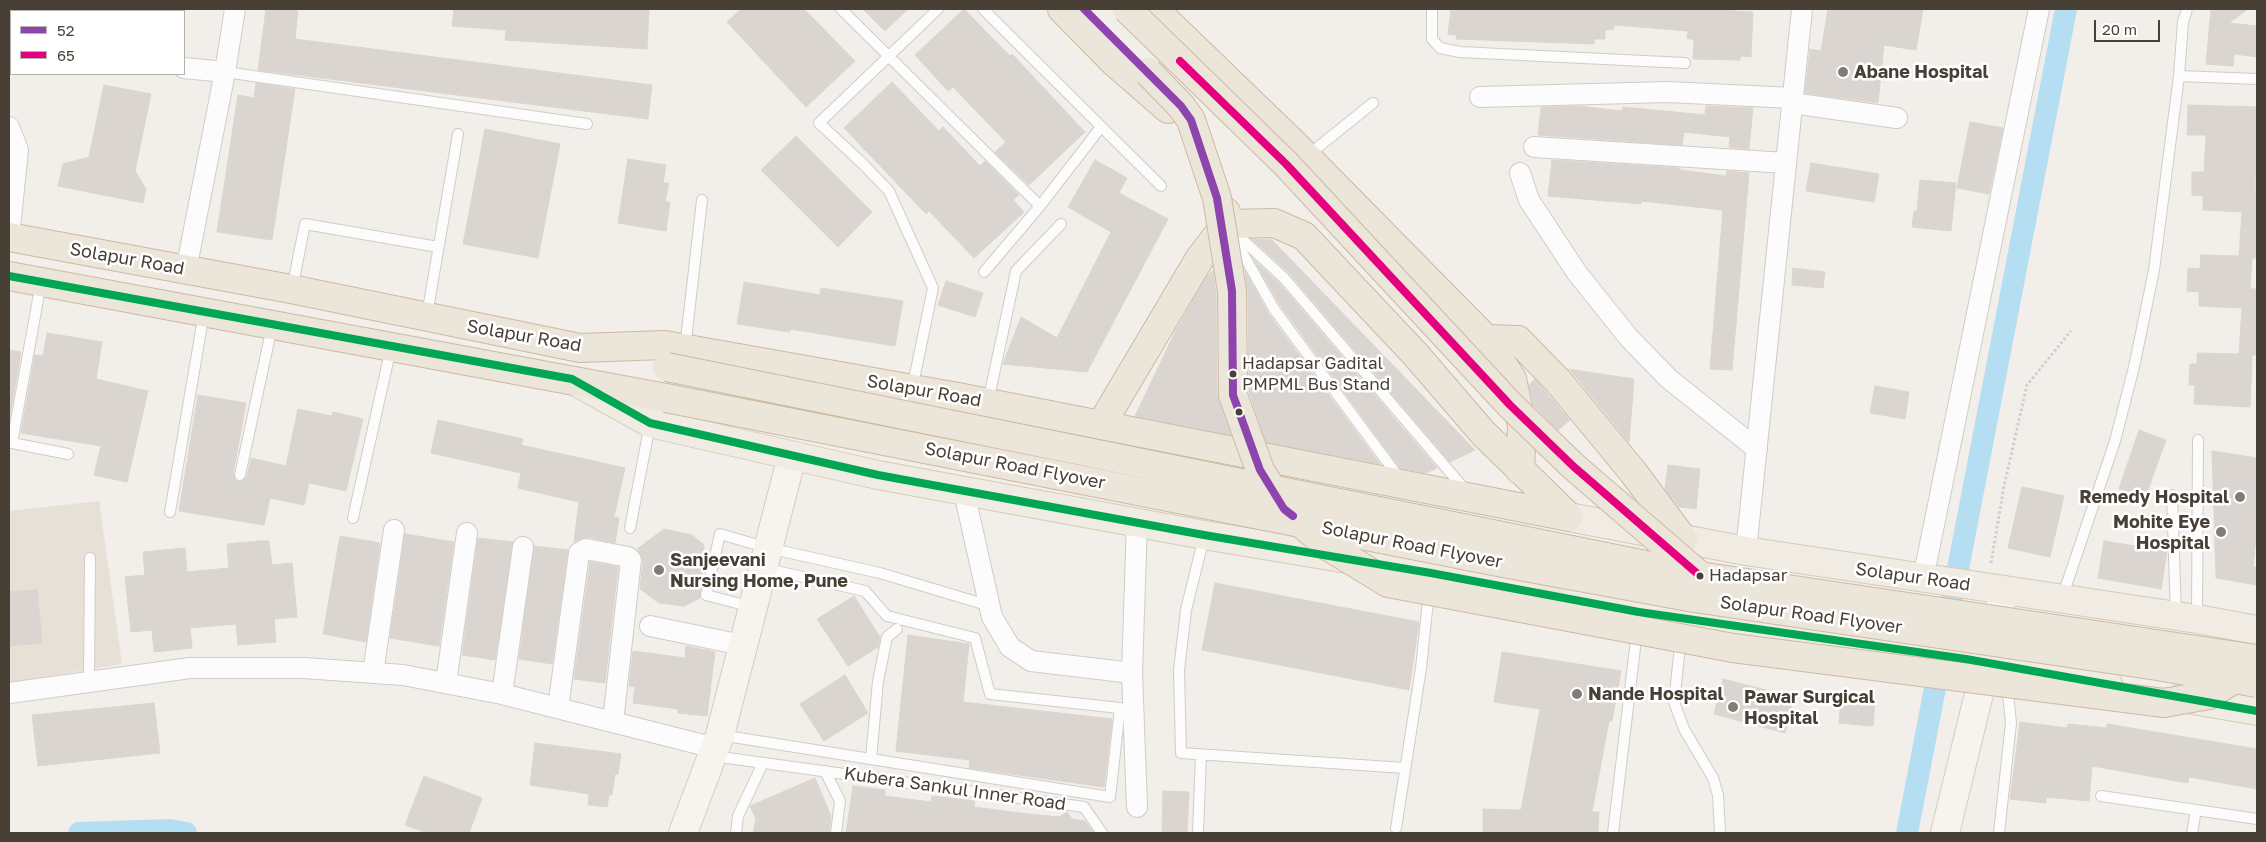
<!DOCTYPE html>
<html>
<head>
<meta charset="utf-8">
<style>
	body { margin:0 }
	#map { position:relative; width:2266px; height:842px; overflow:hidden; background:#f2eeea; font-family:"Golos Text",sans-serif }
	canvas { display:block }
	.frame { position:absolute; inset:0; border:10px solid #483f35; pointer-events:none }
	.legend { position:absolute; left:10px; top:10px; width:175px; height:65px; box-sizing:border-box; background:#fff; border:1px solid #b6b2ae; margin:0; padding:6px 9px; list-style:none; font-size:15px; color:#483f35 }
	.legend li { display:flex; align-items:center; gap:10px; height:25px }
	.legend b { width:25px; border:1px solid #b6b2ae }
	.scale { position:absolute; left:2094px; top:20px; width:66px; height:22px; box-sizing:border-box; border:2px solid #483f35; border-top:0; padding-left:6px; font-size:15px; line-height:18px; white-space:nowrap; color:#483f35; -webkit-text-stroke:4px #fff; paint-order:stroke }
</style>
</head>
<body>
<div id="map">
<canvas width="2266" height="842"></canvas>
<div class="frame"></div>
<ul class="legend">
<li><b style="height:6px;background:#8e44ad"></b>52</li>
<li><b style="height:6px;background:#e5007d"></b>65</li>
</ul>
<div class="scale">20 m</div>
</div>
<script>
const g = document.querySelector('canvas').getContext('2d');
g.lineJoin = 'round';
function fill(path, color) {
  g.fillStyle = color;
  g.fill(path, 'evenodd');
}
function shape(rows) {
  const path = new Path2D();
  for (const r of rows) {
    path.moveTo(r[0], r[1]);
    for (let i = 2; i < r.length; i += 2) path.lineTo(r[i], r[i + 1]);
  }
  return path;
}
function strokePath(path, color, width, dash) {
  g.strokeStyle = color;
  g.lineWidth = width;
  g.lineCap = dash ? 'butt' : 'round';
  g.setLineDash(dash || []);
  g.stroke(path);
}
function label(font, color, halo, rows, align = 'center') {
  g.font = font + ' "Golos Text",sans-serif';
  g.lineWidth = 5;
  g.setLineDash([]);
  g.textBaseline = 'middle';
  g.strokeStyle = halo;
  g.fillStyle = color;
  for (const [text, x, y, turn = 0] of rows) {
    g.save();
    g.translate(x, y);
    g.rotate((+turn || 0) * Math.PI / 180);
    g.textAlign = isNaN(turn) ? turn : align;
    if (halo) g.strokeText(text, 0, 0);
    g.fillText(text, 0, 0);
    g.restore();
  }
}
const residential = shape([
	[99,501,122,664,9,683,9,511]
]);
const canal = shape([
	[79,833,170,830,186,833],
	[1907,833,2066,9]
]);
const building = shape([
	[266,9,298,9,295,39,652,85,648,119,258,70,266,9],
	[454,9,649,9,647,49,505,40,506,30,452,26,454,9],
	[741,9,804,9,855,61,806,107,727,22,741,9],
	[863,9,908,9,885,31,863,9],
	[964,9,1010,56,1012,54,1085,132,1029,185,995,152,1006,142,953,87,948,91,915,55,964,9],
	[1451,9,1689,10,1689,9,1734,9,1734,11,1753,12,1751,57,1741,56,1740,60,1693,59,1694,40,1687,38,1688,31,1614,25,1614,29,1605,30,1605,39,1594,39,1594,44,1456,39,1457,35,1448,34,1451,9],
	[1828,9,1923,9,1916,50,1884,45,1878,103,1805,93,1810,49,1821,51,1828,9],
	[2211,9,2248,9,2229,23,2257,26,2257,57,2234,54,2233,66,2206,64,2211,9],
	[892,82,939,131,943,127,980,166,985,161,1019,195,1013,200,1024,212,974,258,929,211,926,214,844,128,892,82],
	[256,83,295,89,272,240,217,232,238,95,254,98,256,83],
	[104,85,151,94,135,171,146,189,143,203,58,186,63,164,89,157,104,85],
	[2188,105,2257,107,2255,189,2257,189,2257,258,2252,258,2250,289,2257,289,2257,355,2252,355,2250,407,2194,404,2195,385,2189,385,2190,364,2197,364,2197,353,2239,354,2242,308,2199,306,2199,292,2187,291,2188,268,2200,269,2201,255,2239,256,2242,212,2203,210,2203,196,2192,195,2192,172,2204,172,2206,135,2187,135,2188,105],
	[1578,106,1622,111,1623,107,1705,115,1706,106,1753,108,1749,149,1729,147,1730,137,1684,132,1682,145,1538,135,1541,107,1578,106],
	[1970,122,2003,128,1989,194,1957,188,1970,122],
	[485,129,560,144,538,258,463,244,485,129],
	[796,136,872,212,838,247,761,170,796,136],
	[628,159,666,165,663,183,669,183,665,202,670,202,666,231,618,223,628,159],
	[1095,160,1127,178,1119,193,1168,219,1087,372,1003,364,1021,317,1057,338,1111,232,1068,207,1095,160],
	[1552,160,1680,168,1680,170,1726,176,1727,171,1749,173,1732,370,1710,369,1723,210,1641,201,1641,204,1548,196,1552,160],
	[1811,163,1879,174,1874,202,1806,191,1811,163],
	[1920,180,1956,183,1951,231,1912,227,1914,211,1917,211,1920,180],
	[1252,239,1272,240,1475,450,1450,462,1289,273,1252,239],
	[1254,260,1279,283,1437,468,1426,473,1400,468,1280,305,1254,260],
	[1793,268,1825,272,1823,288,1792,285,1793,268],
	[1213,271,1216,292,1217,395,1231,435,1135,416,1176,330,1207,276,1213,271],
	[1245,271,1268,313,1380,464,1266,442,1249,392,1248,291,1245,271],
	[946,281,983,293,975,317,938,305,946,281],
	[744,282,820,295,821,288,903,301,895,346,790,329,790,332,737,324,744,282],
	[47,333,102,342,96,379,148,391,127,482,94,475,101,446,21,433,35,355,43,356,47,333],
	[9,350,21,352,9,422,9,350],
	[1569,369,1634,379,1629,442,1593,398,1569,369],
	[1535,379,1570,420,1558,430,1534,406,1529,385,1535,379],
	[1875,386,1909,392,1905,419,1870,413,1875,386],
	[198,395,246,403,233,474,235,480,239,482,247,477,251,458,286,466,298,409,332,416,333,412,363,419,346,491,309,483,304,505,270,498,264,525,179,511,198,395],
	[438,420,523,439,521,445,625,468,614,517,619,518,615,543,588,537,574,542,579,502,518,488,521,473,431,453,438,420],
	[2139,430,2166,440,2145,498,2119,489,2139,430],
	[2212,451,2257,458,2257,528,2253,567,2257,567,2257,585,2216,578,2212,451],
	[1668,465,1700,469,1696,509,1679,507,1665,489,1668,465],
	[2022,487,2064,496,2050,557,2008,548,2022,487],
	[664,529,692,535,704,545,700,598,684,606,659,603,640,589,643,561,642,556,637,549,664,529],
	[405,534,454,542,439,646,390,638,405,534],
	[340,536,380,543,366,642,323,634,340,536],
	[478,538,513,542,495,660,462,655,478,538],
	[260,541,269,541,272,565,292,563,297,617,274,619,276,642,238,645,236,624,190,628,192,648,154,652,152,630,131,632,125,577,145,575,143,552,185,548,187,572,229,568,227,544,260,541],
	[2104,541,2167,551,2161,589,2098,578,2104,541],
	[534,546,568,550,552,664,519,659,534,546],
	[590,562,618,567,605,683,574,679,590,562],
	[1215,583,1419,622,1409,690,1202,650,1215,583],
	[37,590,42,643,9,646,9,592,37,590],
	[854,596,880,637,878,647,848,666,817,619,854,596],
	[908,635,969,644,963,702,1112,719,1104,787,969,768,970,760,896,751,908,635],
	[686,646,715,652,707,716,678,713,678,709,633,703,635,687,629,686,633,651,685,658,686,646],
	[1502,652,1621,671,1612,721,1609,721,1592,812,1599,812,1598,833,1483,833,1483,809,1521,810,1540,709,1494,702,1502,652],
	[845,675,868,713,824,741,800,704,845,675],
	[1723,679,1794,697,1785,733,1714,714,1723,679],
	[1841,699,1875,703,1873,726,1839,723,1841,699],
	[154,703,160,753,38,766,32,715,154,703],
	[2020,722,2067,728,2068,724,2107,728,2107,724,2257,749,2257,789,2189,777,2188,783,2092,766,2089,801,2046,797,2046,803,2010,799,2020,722],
	[535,743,621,754,618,774,615,774,612,795,609,795,607,807,588,805,589,794,530,785,535,743],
	[424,776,482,798,469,833,427,833,405,825,424,776],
	[815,778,831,816,829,833,753,833,756,819,750,806,815,778],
	[853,786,885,790,885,796,931,802,932,796,975,801,974,807,1020,813,1059,817,1067,812,1072,819,1085,821,1094,833,846,833,853,786],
	[1163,791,1189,792,1187,833,1162,833,1163,791]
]);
const path = shape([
	[1991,563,2004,486,2027,385,2071,331]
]);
const lane = shape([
	[841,9,1040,206],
	[983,9,1161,186],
	[1432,9,1432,39,1440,48,1460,52,1685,63],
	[225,72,587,124],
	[2179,76,2257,79],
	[1307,156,1373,103],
	[1232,230,1284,278,1467,492],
	[1233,236,1274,309,1400,479],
	[984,272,1040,206,1101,127],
	[41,283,12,443,68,454],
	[292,289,305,224,438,247],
	[427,315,458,134],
	[685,348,702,200],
	[912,389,933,288,889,191,862,163,819,123,938,9],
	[988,402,1016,271,1061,224],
	[240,475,272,327],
	[2172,495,2176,615],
	[170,512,204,313],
	[353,518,391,348],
	[630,528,650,424],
	[1204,537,1186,610,1179,670,1181,753,1405,768],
	[2062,598,2115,441,2134,367,2154,270,2179,76,2183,22,2187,9],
	[752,607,706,595,720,534,768,548,880,573,990,606],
	[2197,617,2198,440],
	[1681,638,1674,702,1684,729,1713,778,1718,795,1720,833],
	[89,682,90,558],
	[720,735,1110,797,1120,708,990,694,975,638,887,616,865,591,763,568],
	[713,756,1084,807,1102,833],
	[871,759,878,681,887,637,897,629],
	[825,771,840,801,836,833],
	[2101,796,2257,819],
	[1396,828,1421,668,1429,591],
	[736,833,738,816,763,763],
	[1198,833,1201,755],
	[1613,833,1637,631],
	[1999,833,2011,723,2007,684],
	[2192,833,2196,810]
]);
const street = shape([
	[9,19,11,19],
	[184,68,225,72],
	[1480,97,1668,92,1793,98],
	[1792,103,1897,118],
	[9,127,18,150,9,237],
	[1534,147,1786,163],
	[1520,173,1529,200,1577,273,1629,338,1669,379,1757,449],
	[186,270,225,72,235,9],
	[964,492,992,617,1010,647,1031,661,1132,673],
	[1137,522,1132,673,1137,807],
	[1746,551,1802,9],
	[1923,579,2039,9],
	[650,626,742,645],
	[373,673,394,530],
	[446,683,467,533],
	[9,693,190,668,304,668,403,675,502,694,715,748],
	[502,694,523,547],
	[558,708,579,553,586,549,628,557,631,560,613,722]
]);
const secondary = shape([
	[683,833,720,735,792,456],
	[1945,833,2004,591]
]);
const primary = shape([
	[580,384,650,423,878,475,1204,535,1431,573,1639,612,1966,659,2108,684],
	[1569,517,1746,551,2197,619,2257,630],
	[2182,698,2257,711]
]);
const highway = shape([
	[1062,9,1114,62,1168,109],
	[1154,9,1293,143,1486,339,1512,379,1522,426,1520,470],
	[1226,224,1274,223,1304,236,1416,355,1483,433,1569,517],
	[9,237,291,289,580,348,665,345,958,397,1569,517],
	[9,276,666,398],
	[1486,339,1518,340,1558,381,1633,472,1683,539],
	[1101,425,1200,258,1226,224,1226,212],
	[1551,596,1562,550]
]);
const highwayBridge = shape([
	[1127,9,1286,164,1510,405,1573,466,1697,573],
	[1148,72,1181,106,1191,120,1217,198,1232,291,1233,395,1260,470,1284,509,1329,547,1388,583,1733,648,2164,703,2209,695,2236,678],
	[667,367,1700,576,2257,659],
	[666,398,1498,562,1694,598,2157,666,2257,683]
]);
const bus1 = shape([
	[1084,9,1181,106,1191,120,1217,198,1232,291,1233,395,1260,470,1284,509,1293,516]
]);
const bus2 = shape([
	[1180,61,1286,164,1510,405,1573,466,1700,576]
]);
const bus3 = shape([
	[9,276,572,379,650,423,878,475,1204,535,1431,573,1639,612,1966,659,2257,711]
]);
const markers = [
	[1843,72,6,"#847c74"],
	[1233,374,4.5,"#483f35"],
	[1239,412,4.5,"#483f35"],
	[2240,497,6,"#847c74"],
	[2221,532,6,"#847c74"],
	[659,570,6,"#847c74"],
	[1700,576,4.5,"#483f35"],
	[1577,694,6,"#847c74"],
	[1733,707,6,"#847c74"]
];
const busNames = [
	["Hadapsar Gadital",1242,364],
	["PMPML Bus Stand",1242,385],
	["Hadapsar",1709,576]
];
const poiNames = [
	["Abane Hospital",1854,72],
	["Remedy Hospital",2229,497,"right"],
	["Mohite Eye",2210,522,"right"],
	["Hospital",2210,543,"right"],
	["Sanjeevani",670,560],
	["Nursing Home, Pune",670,581],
	["Nande Hospital",1588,694],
	["Pawar Surgical",1744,697],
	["Hospital",1744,718]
];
const streetNames = [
	["Solapur Road",127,259,10],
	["Solapur Road",524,336,10],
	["Solapur Road",924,391,10],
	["Solapur Road Flyover",1015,466,11],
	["Solapur Road Flyover",1412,545,11],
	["Solapur Road",1913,577,8],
	["Solapur Road Flyover",1811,615,8],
	["Kubera Sankul Inner Road",955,789,8]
];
fill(residential, '#e6e0d7');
strokePath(canal, '#b6def3', 22);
fill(building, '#dad5d0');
strokePath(building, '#dad5cf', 1);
strokePath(lane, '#d0ccc7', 12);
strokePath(street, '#d0ccc7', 22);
strokePath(secondary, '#d3ccc1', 30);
strokePath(primary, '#d5cab5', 30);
strokePath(highway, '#ccbaa2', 30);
strokePath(path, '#d2ceca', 3, [2.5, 2.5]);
strokePath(lane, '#fdfcfc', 10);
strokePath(street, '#fdfcfc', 20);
strokePath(secondary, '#f7f4ee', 28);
strokePath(primary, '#f1ece3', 28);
strokePath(highway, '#ece5d9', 28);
strokePath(highwayBridge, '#ccbaa2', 30, []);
strokePath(highwayBridge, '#ece5d9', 28);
strokePath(bus1, '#8e44ad', 8);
strokePath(bus2, '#e5007d', 8);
strokePath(bus3, '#00a651', 8);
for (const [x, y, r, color] of markers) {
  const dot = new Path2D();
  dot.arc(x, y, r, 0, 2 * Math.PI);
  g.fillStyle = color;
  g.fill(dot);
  strokePath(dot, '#fff', 2);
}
label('17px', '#483f35', '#fff', busNames, 'left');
label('bold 18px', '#483f35', '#fff', poiNames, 'left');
label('18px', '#483f35', '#fff', streetNames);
</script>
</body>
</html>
